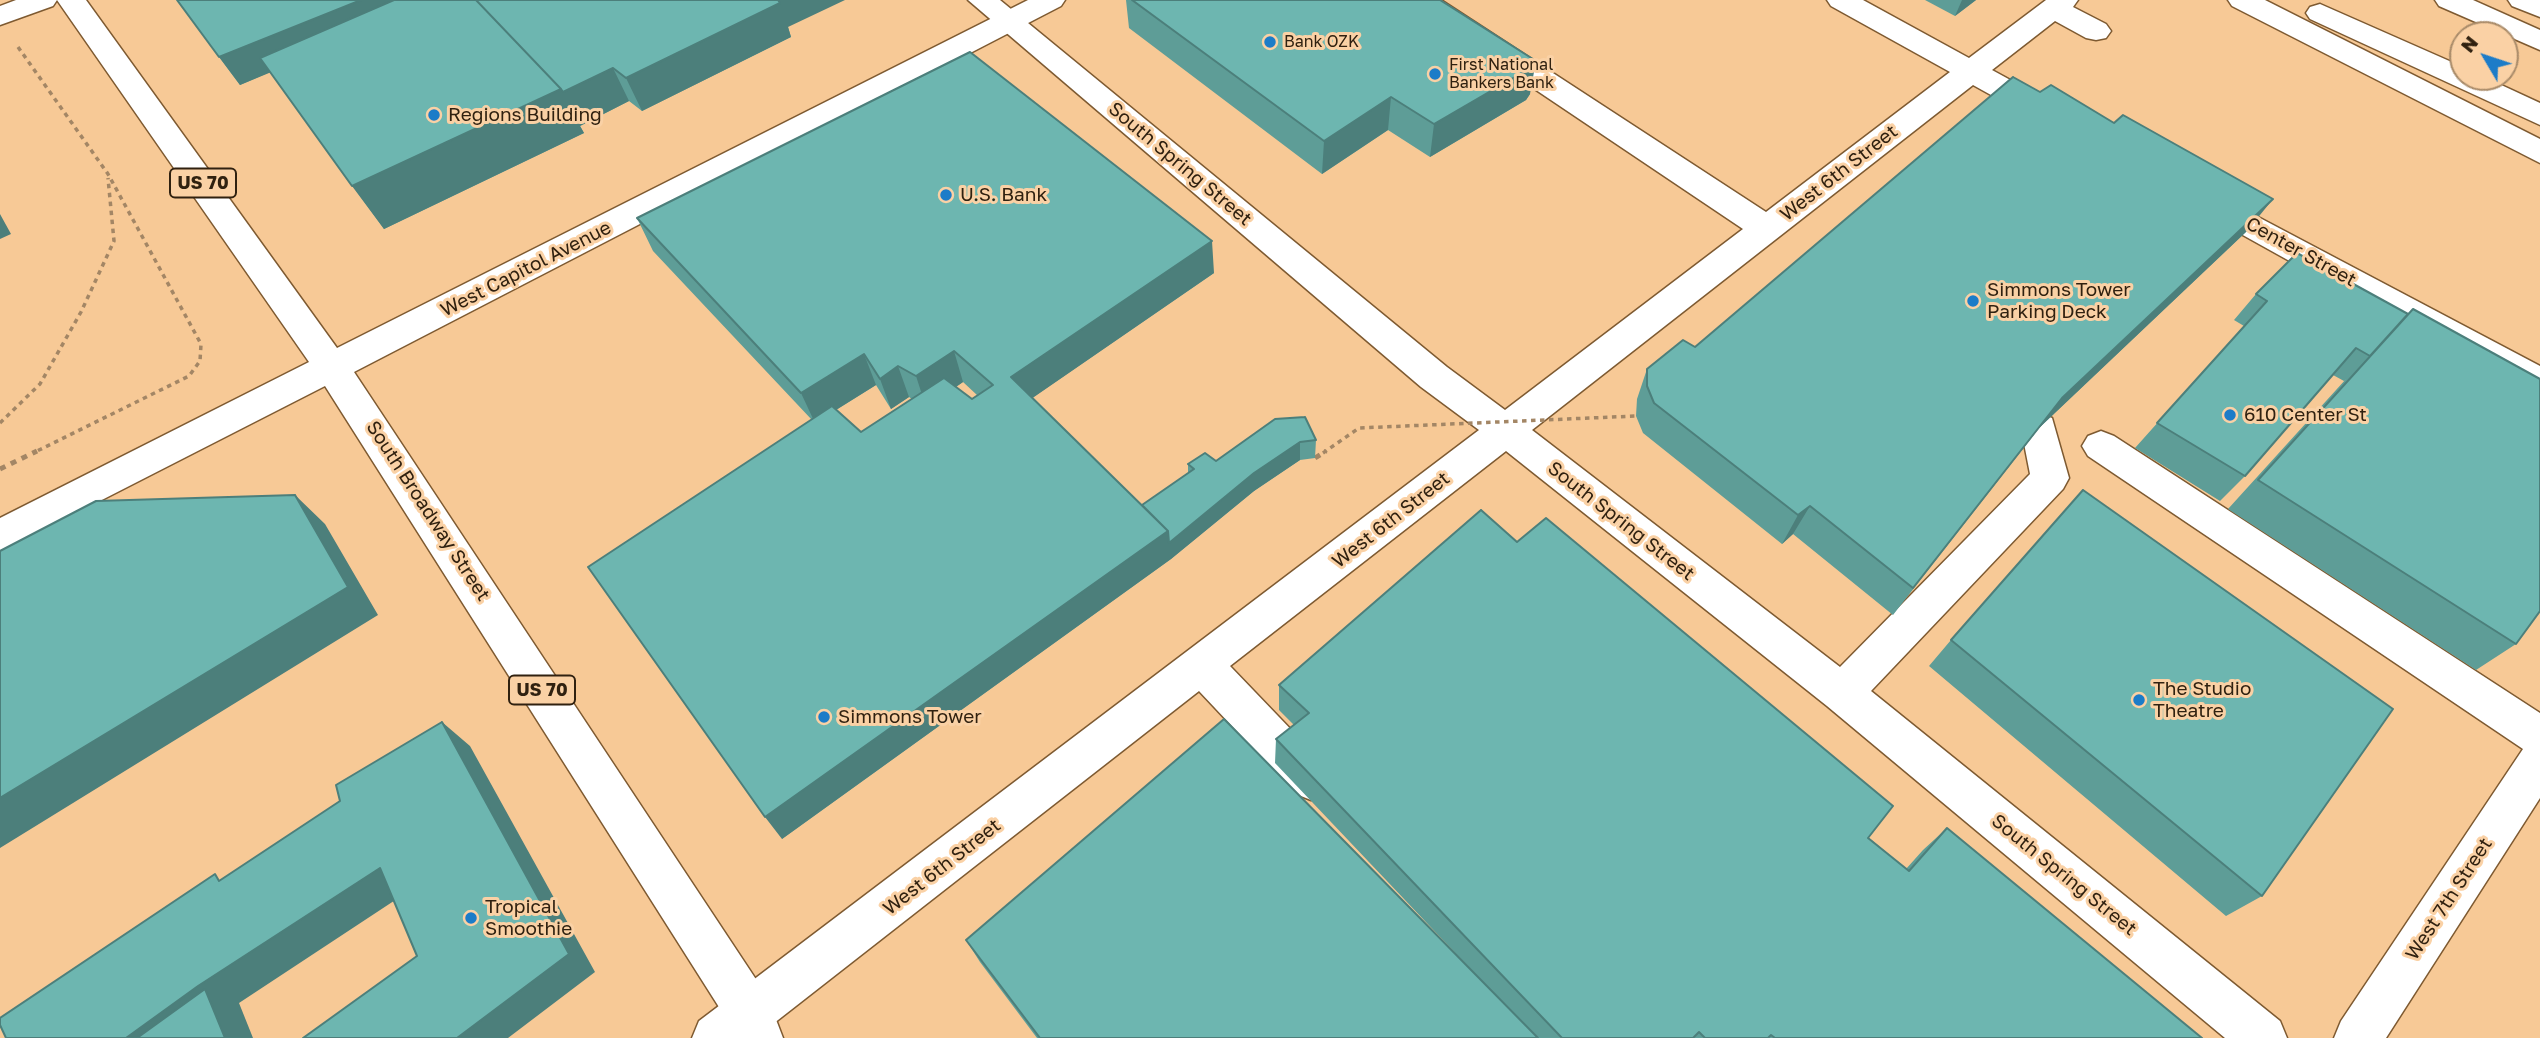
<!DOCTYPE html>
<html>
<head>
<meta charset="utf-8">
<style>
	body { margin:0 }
	#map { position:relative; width:2540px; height:1038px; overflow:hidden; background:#fad1a5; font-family:"Golos Text",sans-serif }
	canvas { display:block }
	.north { position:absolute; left:2449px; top:21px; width:70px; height:70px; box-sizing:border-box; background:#fad1a5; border:2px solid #a98b69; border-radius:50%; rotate:309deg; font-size:19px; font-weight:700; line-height:28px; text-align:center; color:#302110 }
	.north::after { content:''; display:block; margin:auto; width:24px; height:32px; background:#1c7cc8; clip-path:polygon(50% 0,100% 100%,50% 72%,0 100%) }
</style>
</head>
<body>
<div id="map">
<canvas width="2540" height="1038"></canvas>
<div class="north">N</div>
</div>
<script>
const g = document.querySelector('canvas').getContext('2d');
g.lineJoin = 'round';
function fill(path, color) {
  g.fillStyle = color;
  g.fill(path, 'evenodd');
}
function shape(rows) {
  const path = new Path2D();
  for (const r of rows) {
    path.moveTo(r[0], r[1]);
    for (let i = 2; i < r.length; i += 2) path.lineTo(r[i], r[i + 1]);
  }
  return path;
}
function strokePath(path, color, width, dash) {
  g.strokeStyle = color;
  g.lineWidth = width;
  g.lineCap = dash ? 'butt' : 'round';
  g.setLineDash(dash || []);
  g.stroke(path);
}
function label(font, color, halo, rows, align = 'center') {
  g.font = font + ' "Golos Text",sans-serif';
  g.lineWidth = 6;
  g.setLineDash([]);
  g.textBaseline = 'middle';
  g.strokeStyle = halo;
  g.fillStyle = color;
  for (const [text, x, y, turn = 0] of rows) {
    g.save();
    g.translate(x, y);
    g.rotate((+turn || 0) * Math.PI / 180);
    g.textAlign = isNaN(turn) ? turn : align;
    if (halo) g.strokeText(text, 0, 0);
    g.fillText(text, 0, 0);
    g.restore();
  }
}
const built = shape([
	[0,0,2540,0,2540,1038,0,1038],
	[2463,35,2505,35,2505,77,2463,77]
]);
const pathFar1 = shape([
	[18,47,108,174,201,344,200,361,189,376,33,453],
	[0,423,40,384,81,312,114,241,108,178]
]);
const path = shape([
	[0,469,37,451]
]);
const minor = shape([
	[16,0,57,0,53,6,0,25,0,6,16,0],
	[968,0,1000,0,1447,367,1505,410,1743,229,1411,6,1407,0,1441,0,1766,212,1950,72,1831,6,1827,0,1863,0,1969,58,2046,0,2078,0,2073,7,2106,24,2111,31,2106,38,2096,40,2086,38,2055,21,1992,70,2058,106,2062,113,2058,120,2047,123,2036,120,1973,85,1532,430,1840,667,2030,474,2021,428,2026,418,2039,413,2052,418,2069,478,2063,489,1871,691,2280,1021,2287,1038,2225,1038,1827,706,1506,451,1230,666,1326,766,1333,780,1326,794,1311,800,1296,794,1199,691,755,1038,692,1038,699,1021,1479,430,1421,387,968,0],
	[2228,0,2265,0,2540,139,2540,163,2232,6,2228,0],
	[2435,0,2473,0,2540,30,2540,50,2439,6,2435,0],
	[2508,0,2540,0,2540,17,2512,6,2508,0],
	[2320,4,2463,67,2463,77,2484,77,2540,103,2540,125,2310,19,2306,13,2310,7,2320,4],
	[2207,190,2540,366,2540,397,2527,393,2196,209,2191,201,2196,193,2207,190],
	[2101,431,2114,436,2540,713,2540,798,2386,1038,2334,1038,2341,1021,2523,749,2088,456,2082,446,2088,436,2101,431]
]);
const major = shape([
	[57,0,86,0,337,348,1028,0,1065,0,1061,6,354,372,767,996,783,1038,735,1038,731,1026,325,386,0,552,0,518,309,362,57,0]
]);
const pathBridgeFar1 = shape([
	[1323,453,1359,428,1636,416]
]);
const pathBridge = shape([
	[1315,458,1326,451]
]);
const wall = shape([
	[177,0,788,27,791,37,642,111,629,101,580,126,584,133,384,229,270,72,240,85],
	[1126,0,1440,0,1530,94,1526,100,1430,157,1388,130,1322,174,1129,28],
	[1925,0,1976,0,1955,16],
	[637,218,1214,273,1032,398,1142,505,1188,473,1188,464,1216,461,1275,419,1316,440,1315,458,1300,460,1254,491,1171,559,782,839,812,420,653,251],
	[963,382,977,395,972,399,956,387],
	[876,385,891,409,909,397,912,399,861,432,836,410],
	[2247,231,2039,428,1893,615,1793,534,1782,544,1643,433,1636,416,1637,399,1647,369,1695,347],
	[2256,294,2408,314,2516,644,2476,670,2228,509,2346,379,2344,381,2333,375,2245,476,2220,501,2135,448,2244,326,2234,320],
	[1517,542,1906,869,1923,850,1947,828,2202,1038,1037,1038,980,962,966,940,1479,978,1275,763,1276,739,1294,725,1279,710,1279,685],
	[1951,640,2262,896,2226,916,1929,666]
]);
const shadedWall = shape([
	[361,0,445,0,240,85,219,57],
	[776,0,845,0,788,27,791,37,642,111,626,78],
	[1962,0,1976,0,1955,16],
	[1536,61,1530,94,1526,100,1430,157,1434,124],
	[613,68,629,101,580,126,584,133,384,229,352,186,561,89],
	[1391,97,1388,130,1322,174,1324,141],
	[2273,199,2247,231,2039,428,1893,615,2062,398],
	[0,214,11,234,0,239],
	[1212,241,1214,273,1018,408,1011,377],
	[954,351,963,382,926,407,916,376],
	[864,354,876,385,815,423,801,393],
	[898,366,909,397,891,409,880,379],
	[1300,442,1300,460,1254,491,1171,559,782,839,765,817,1168,531],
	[295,495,325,524,378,615,0,848,0,798],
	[1810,506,1793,534,1782,544,1798,515],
	[442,722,470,746,595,972,508,1038,457,1038],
	[380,868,412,889,239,1003,253,1038,126,1038,198,986]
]);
const building = shape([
	[177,0,361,0,219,57,177,0],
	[394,0,476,0,561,89,352,186,260,58,394,0],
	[476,0,778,0,780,3,626,78,613,68,563,92,561,89,476,0],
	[1132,0,1440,0,1536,61,1532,67,1434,124,1391,97,1324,141,1132,0],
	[970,52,1212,241,1011,377,1168,531,765,817,588,567,832,406,861,432,944,378,972,399,993,385,954,351,916,376,898,366,880,379,864,354,801,393,637,218,970,52],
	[2013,77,2040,92,2051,85,2114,123,2123,115,2273,199,2062,398,1913,588,1810,506,1798,515,1654,403,1647,386,1647,369,1683,340,1695,347,2013,77],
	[2297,253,2408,314,2370,356,2356,348,2245,476,2157,423,2267,301,2256,294,2297,253],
	[2413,309,2540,379,2540,611,2516,644,2258,480,2413,309],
	[1305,417,1316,440,1300,442,1254,473,1169,543,1168,531,1142,505,1194,469,1188,464,1205,453,1216,461,1275,419,1305,417],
	[2083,490,2393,709,2262,896,1951,640,2083,490],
	[295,495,348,587,0,798,0,551,96,501,295,495],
	[1481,510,1517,542,1546,518,1893,806,1868,838,1909,871,1947,828,2202,1038,1775,1038,1771,1035,1768,1038,1705,1038,1699,1032,1693,1038,1562,1038,1276,739,1309,713,1279,685,1481,510],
	[1224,719,1538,1038,1040,1038,966,940,1224,719],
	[442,722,569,954,457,1038,303,1038,417,956,380,868,198,986,126,1038,6,1038,0,1025,0,1018,215,874,219,881,340,801,336,785,442,722],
	[205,989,225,1038,137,1038,205,989]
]);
const markers = [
	[1270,42,7,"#1c7cc8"],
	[1435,74,7,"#1c7cc8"],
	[434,115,7,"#1c7cc8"],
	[946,195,7,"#1c7cc8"],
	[1973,301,7,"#1c7cc8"],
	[2230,415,7,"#1c7cc8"],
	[2139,700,7,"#1c7cc8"],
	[824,717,7,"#1c7cc8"],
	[471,918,7,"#1c7cc8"]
];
const farPoinames = [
	["Bank OZK",1284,42],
	["First National",1449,65],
	["Bankers Bank",1449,83]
];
const shields = [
	[203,183,66],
	[542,690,66]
];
const shieldNames = [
	["US 70",203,183],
	["US 70",542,690]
];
const poiNames = [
	["Regions Building",448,115],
	["U.S. Bank",960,195],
	["Simmons Tower",1987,290],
	["Parking Deck",1987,312],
	["610 Center St",2244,415],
	["The Studio",2153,689],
	["Theatre",2153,711],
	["Simmons Tower",838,717],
	["Tropical",485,907],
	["Smoothie",485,929]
];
const streetNames = [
	["South Spring Street",1180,164,40],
	["West 6th Street",1839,173,-38],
	["Center Street",2301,252,29],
	["West Capitol Avenue",526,269,-27],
	["South Broadway Street",428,511,57],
	["West 6th Street",1391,520,-38],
	["South Spring Street",1621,521,38],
	["West 6th Street",942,867,-38],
	["South Spring Street",2064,875,39],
	["West 7th Street",2449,899,-57]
];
fill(built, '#f7c996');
strokePath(minor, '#7e5a31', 3);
strokePath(major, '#7e5a31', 3);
strokePath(pathFar1, '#a38665', 3.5, [4.5, 4.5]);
strokePath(path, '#a38665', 5, [6, 6]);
fill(minor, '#fff');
fill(major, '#fff');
strokePath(pathBridgeFar1, '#a38665', 3.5, [4.5, 4.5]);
strokePath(pathBridge, '#a38665', 5, [6, 6]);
fill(wall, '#5e9d97');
fill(shadedWall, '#4c7f7b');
fill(building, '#6db6b0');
strokePath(building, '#4c7f7b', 2);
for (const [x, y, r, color] of markers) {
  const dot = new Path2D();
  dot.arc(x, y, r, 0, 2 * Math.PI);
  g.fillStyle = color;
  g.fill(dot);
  strokePath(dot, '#fad1a5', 2.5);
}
label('16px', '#302110', '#fad1a5', farPoinames, 'left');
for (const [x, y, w] of shields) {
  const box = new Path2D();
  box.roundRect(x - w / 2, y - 14.5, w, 29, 5);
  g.fillStyle = '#fad1a5';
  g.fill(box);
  strokePath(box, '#302110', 2);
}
label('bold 18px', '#302110', null, shieldNames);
label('19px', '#302110', '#fad1a5', poiNames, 'left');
label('19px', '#302110', '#fad1a5', streetNames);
</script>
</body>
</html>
